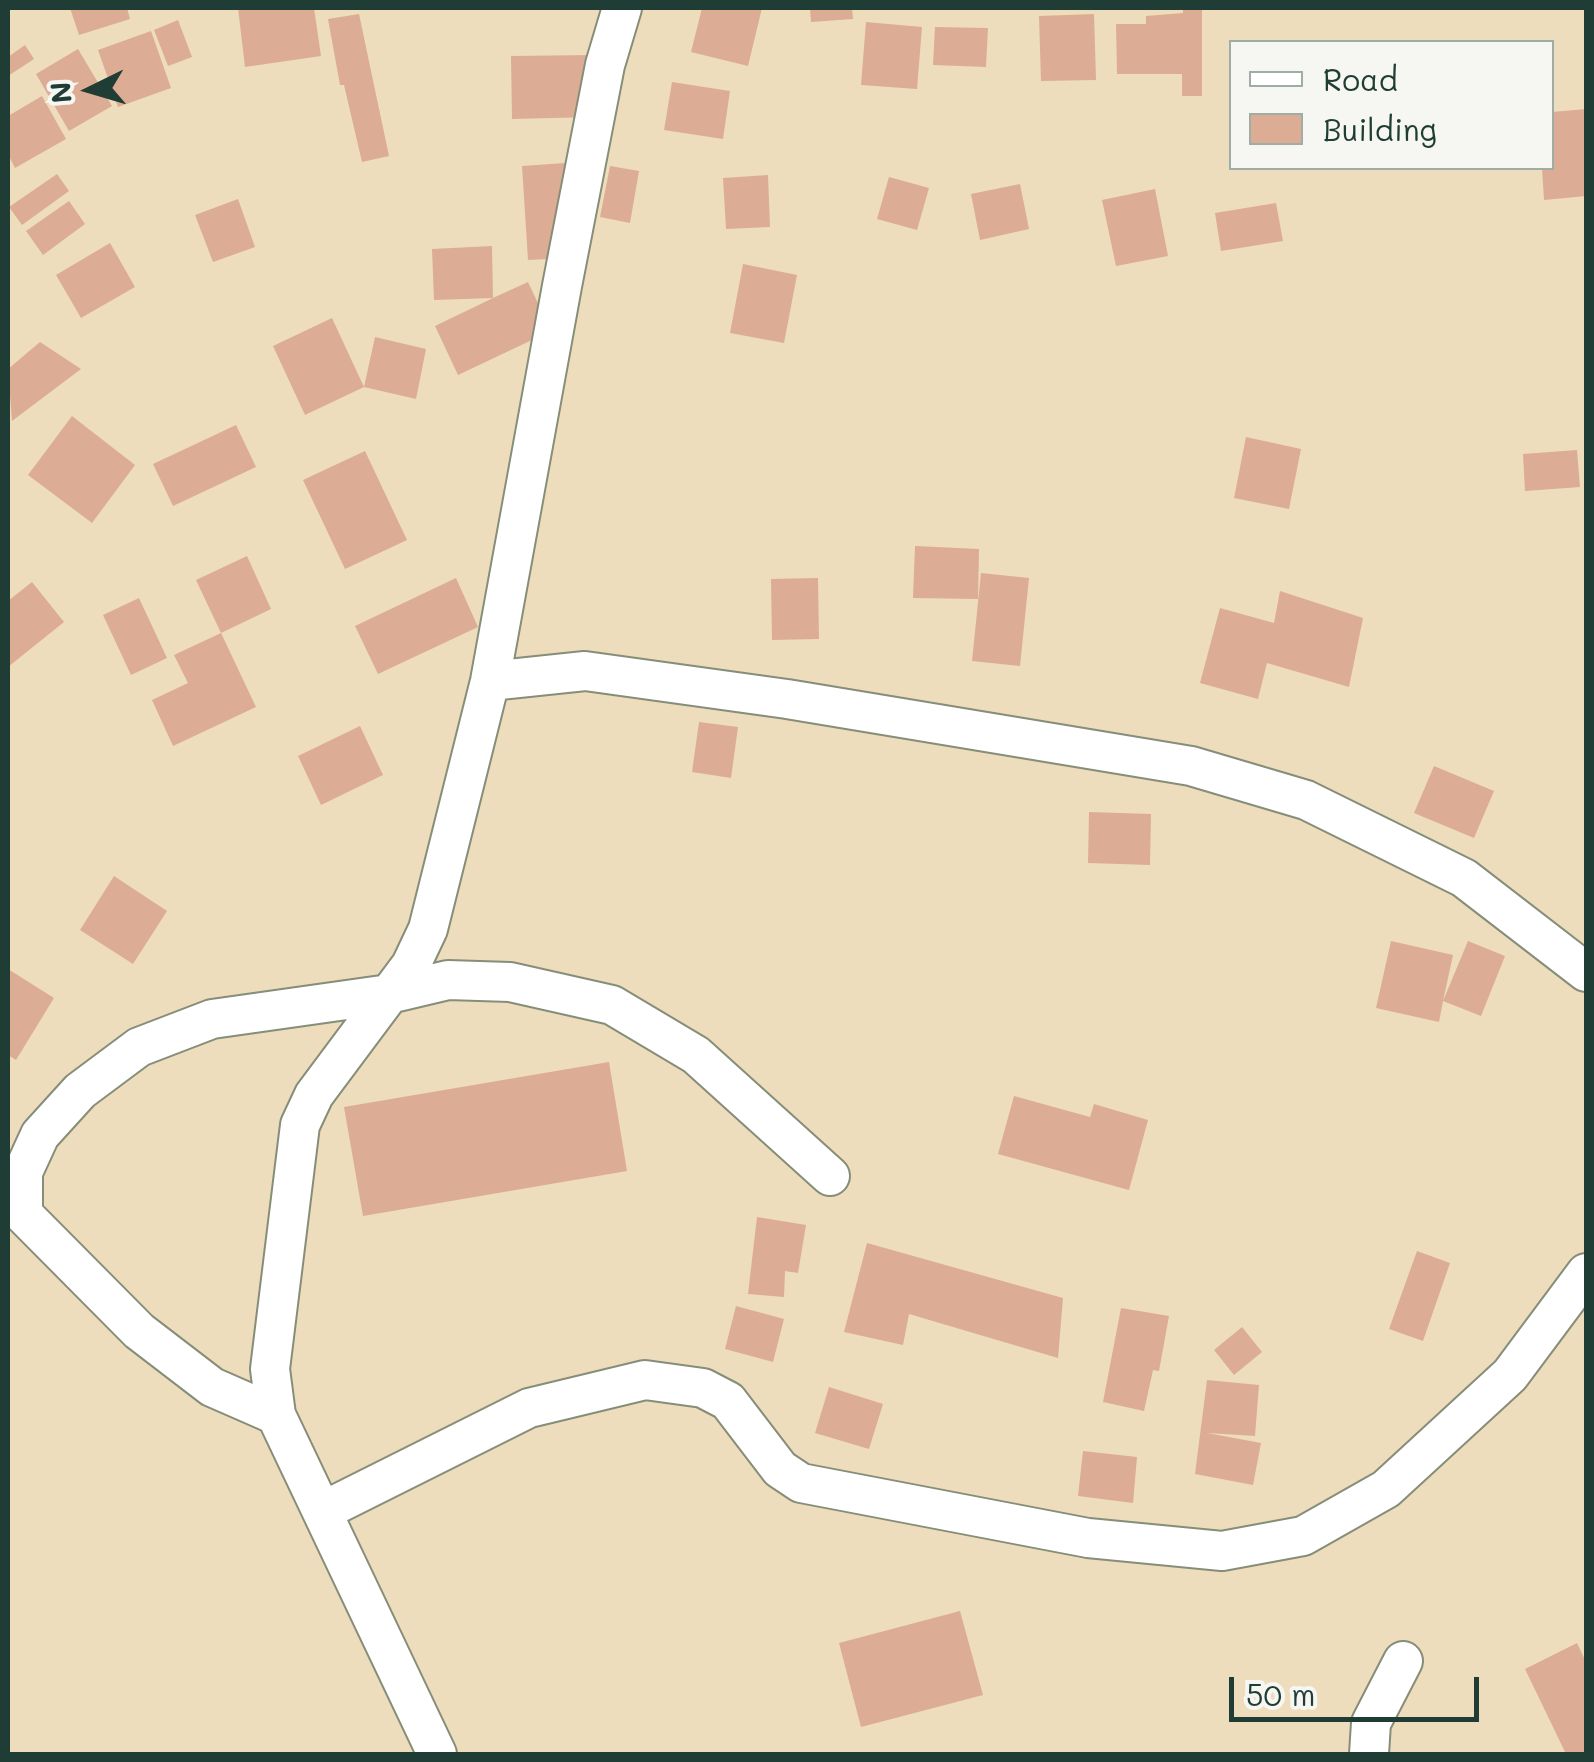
<!DOCTYPE html>
<html>
<head>
<meta charset="utf-8">
<style>
	body { margin:0 }
	#map { position:relative; width:1594px; height:1762px; overflow:hidden; background:#edddbc; font-family:Mali,sans-serif }
	canvas { display:block }
	.frame { position:absolute; inset:0; border:10px solid #1f3d34; pointer-events:none }
	.legend { position:absolute; left:1229px; top:40px; width:325px; height:130px; box-sizing:border-box; background:#f6f6f2; border:2px solid #a0aca6; margin:0; padding:12px 18px; list-style:none; font-size:30px; color:#1f3d34 }
	.legend li { display:flex; align-items:center; gap:20px; height:50px }
	.legend b { width:50px; border:2px solid #a0aca6 }
	.north { position:absolute; left:40px; top:40px; width:100px; height:100px; -webkit-text-stroke:8px #f6f6f2; paint-order:stroke; rotate:265deg; font-size:28px; font-weight:700; line-height:40px; text-align:center; color:#1f3d34 }
	.north::after { content:''; display:block; margin:auto; width:35px; height:45px; background:#1f3d34; clip-path:polygon(50% 0,100% 100%,50% 72%,0 100%) }
	.scale { position:absolute; left:1229px; top:1677px; width:250px; height:45px; box-sizing:border-box; border:5px solid #1f3d34; border-top:0; padding-left:12px; font-size:30px; line-height:35px; white-space:nowrap; color:#1f3d34; -webkit-text-stroke:8px #f6f6f2; paint-order:stroke }
</style>
</head>
<body>
<div id="map">
<canvas width="1594" height="1762"></canvas>
<div class="frame"></div>
<ul class="legend">
<li><b style="height:12px;background:#fff"></b>Road</li>
<li><b style="height:28px;background:#ddac95"></b>Building</li>
</ul>
<div class="north">N</div>
<div class="scale">50 m</div>
</div>
<script>
const g = document.querySelector('canvas').getContext('2d');
g.lineJoin = 'round';
function fill(path, color) {
  g.fillStyle = color;
  g.fill(path, 'evenodd');
}
function shape(rows) {
  const path = new Path2D();
  for (const r of rows) {
    path.moveTo(r[0], r[1]);
    for (let i = 2; i < r.length; i += 2) path.lineTo(r[i], r[i + 1]);
  }
  return path;
}
function strokePath(path, color, width, dash) {
  g.strokeStyle = color;
  g.lineWidth = width;
  g.lineCap = dash ? 'butt' : 'round';
  g.setLineDash(dash || []);
  g.stroke(path);
}
const building = shape([
	[70,8,127,8,130,19,79,35],
	[238,8,314,8,321,56,245,67],
	[702,8,762,8,748,66,691,52],
	[810,8,852,8,853,19,811,22],
	[1183,8,1202,8,1202,96,1182,96,1182,74,1117,74,1116,24,1146,24,1146,16,1183,13],
	[359,14,389,156,362,162,344,85,340,85,328,19],
	[1094,14,1096,80,1041,81,1039,16],
	[178,20,192,57,168,66,154,30],
	[866,22,922,27,917,89,861,85],
	[935,27,988,28,986,67,933,65],
	[151,31,171,88,118,107,98,50],
	[25,45,34,59,8,76,8,57],
	[78,49,112,106,69,131,36,74],
	[593,55,594,117,512,119,511,56],
	[672,82,730,91,723,139,664,130],
	[42,96,66,139,15,168,8,154,8,116],
	[1586,109,1586,196,1544,200,1542,168,1552,168,1552,112],
	[565,163,571,258,528,260,522,166],
	[610,166,639,171,630,223,600,217],
	[57,174,69,191,22,225,9,207],
	[768,175,770,227,726,229,723,178],
	[889,177,929,188,917,230,877,219],
	[1020,184,1029,229,980,240,971,194],
	[1155,189,1168,256,1116,266,1102,200],
	[238,199,255,247,213,262,195,215],
	[69,201,85,224,43,255,26,231],
	[1276,203,1283,241,1221,251,1215,213],
	[110,243,135,287,81,318,56,275],
	[492,246,493,298,528,282,551,331,458,375,435,326,493,298,434,300,432,249],
	[743,264,797,275,784,343,730,333],
	[332,318,364,387,305,415,273,346],
	[375,337,426,349,416,399,364,387],
	[40,342,81,369,12,421,8,369],
	[72,416,135,465,92,523,28,475],
	[236,425,256,467,173,506,153,464],
	[1246,437,1301,449,1289,509,1234,498],
	[1577,450,1580,487,1525,491,1523,454],
	[365,451,407,540,345,569,303,480],
	[915,546,979,549,978,599,913,598],
	[247,556,271,609,221,633,196,580],
	[981,573,1029,578,1020,666,972,661],
	[456,578,478,627,378,674,355,626],
	[818,578,819,639,772,640,771,579],
	[32,582,64,622,8,667,8,601],
	[1280,591,1363,618,1349,687,1267,663,1258,699,1200,683,1220,608,1274,623],
	[139,598,167,658,131,675,103,615],
	[221,633,256,707,173,746,152,700,188,683,174,655],
	[699,722,738,727,731,778,692,772],
	[360,726,383,775,321,805,298,756],
	[1434,766,1494,791,1474,838,1414,813],
	[1089,812,1151,814,1150,865,1088,863],
	[114,876,167,911,133,964,80,930],
	[1391,941,1453,955,1443,1001,1468,941,1505,956,1481,1016,1443,1001,1439,1022,1376,1008],
	[8,969,54,998,16,1060,8,1055],
	[609,1062,627,1171,363,1216,344,1107],
	[1014,1096,1090,1117,1094,1104,1148,1120,1129,1190,998,1154],
	[757,1217,806,1225,798,1273,785,1271,784,1297,748,1294],
	[867,1243,1063,1298,1058,1358,909,1314,903,1345,844,1332],
	[1417,1251,1450,1263,1423,1341,1389,1329],
	[736,1306,784,1319,773,1362,725,1349],
	[1121,1308,1169,1316,1159,1371,1153,1370,1144,1411,1103,1402],
	[1242,1327,1262,1352,1234,1375,1214,1350],
	[1207,1380,1259,1385,1255,1436,1207,1433,1261,1443,1253,1485,1195,1474],
	[829,1387,883,1404,869,1449,815,1433],
	[1083,1451,1137,1457,1133,1503,1078,1496],
	[960,1611,983,1695,861,1727,839,1643],
	[1577,1643,1586,1662,1586,1754,1566,1754,1525,1669]
]);
const minor = shape([
	[490,681,585,671,787,699,1191,766,1306,800,1464,878,1586,972],
	[8,1199,139,1331,212,1387,276,1415],
	[23,1214,23,1172,40,1135,80,1091,139,1047,212,1019,389,994,448,980,510,982,612,1005,696,1055,830,1176],
	[323,1511,529,1408,645,1380,703,1388,728,1401,780,1469,801,1483,1088,1538,1222,1551,1303,1536,1386,1489,1510,1375,1586,1273],
	[437,1754,276,1415,270,1369,300,1125,314,1095,411,965,428,929,490,681,562,286,605,65,622,8],
	[1369,1754,1371,1723,1403,1661]
]);
fill(building, '#ddac95');
strokePath(minor, '#868d78', 42);
strokePath(minor, '#fff', 38);
</script>
</body>
</html>
